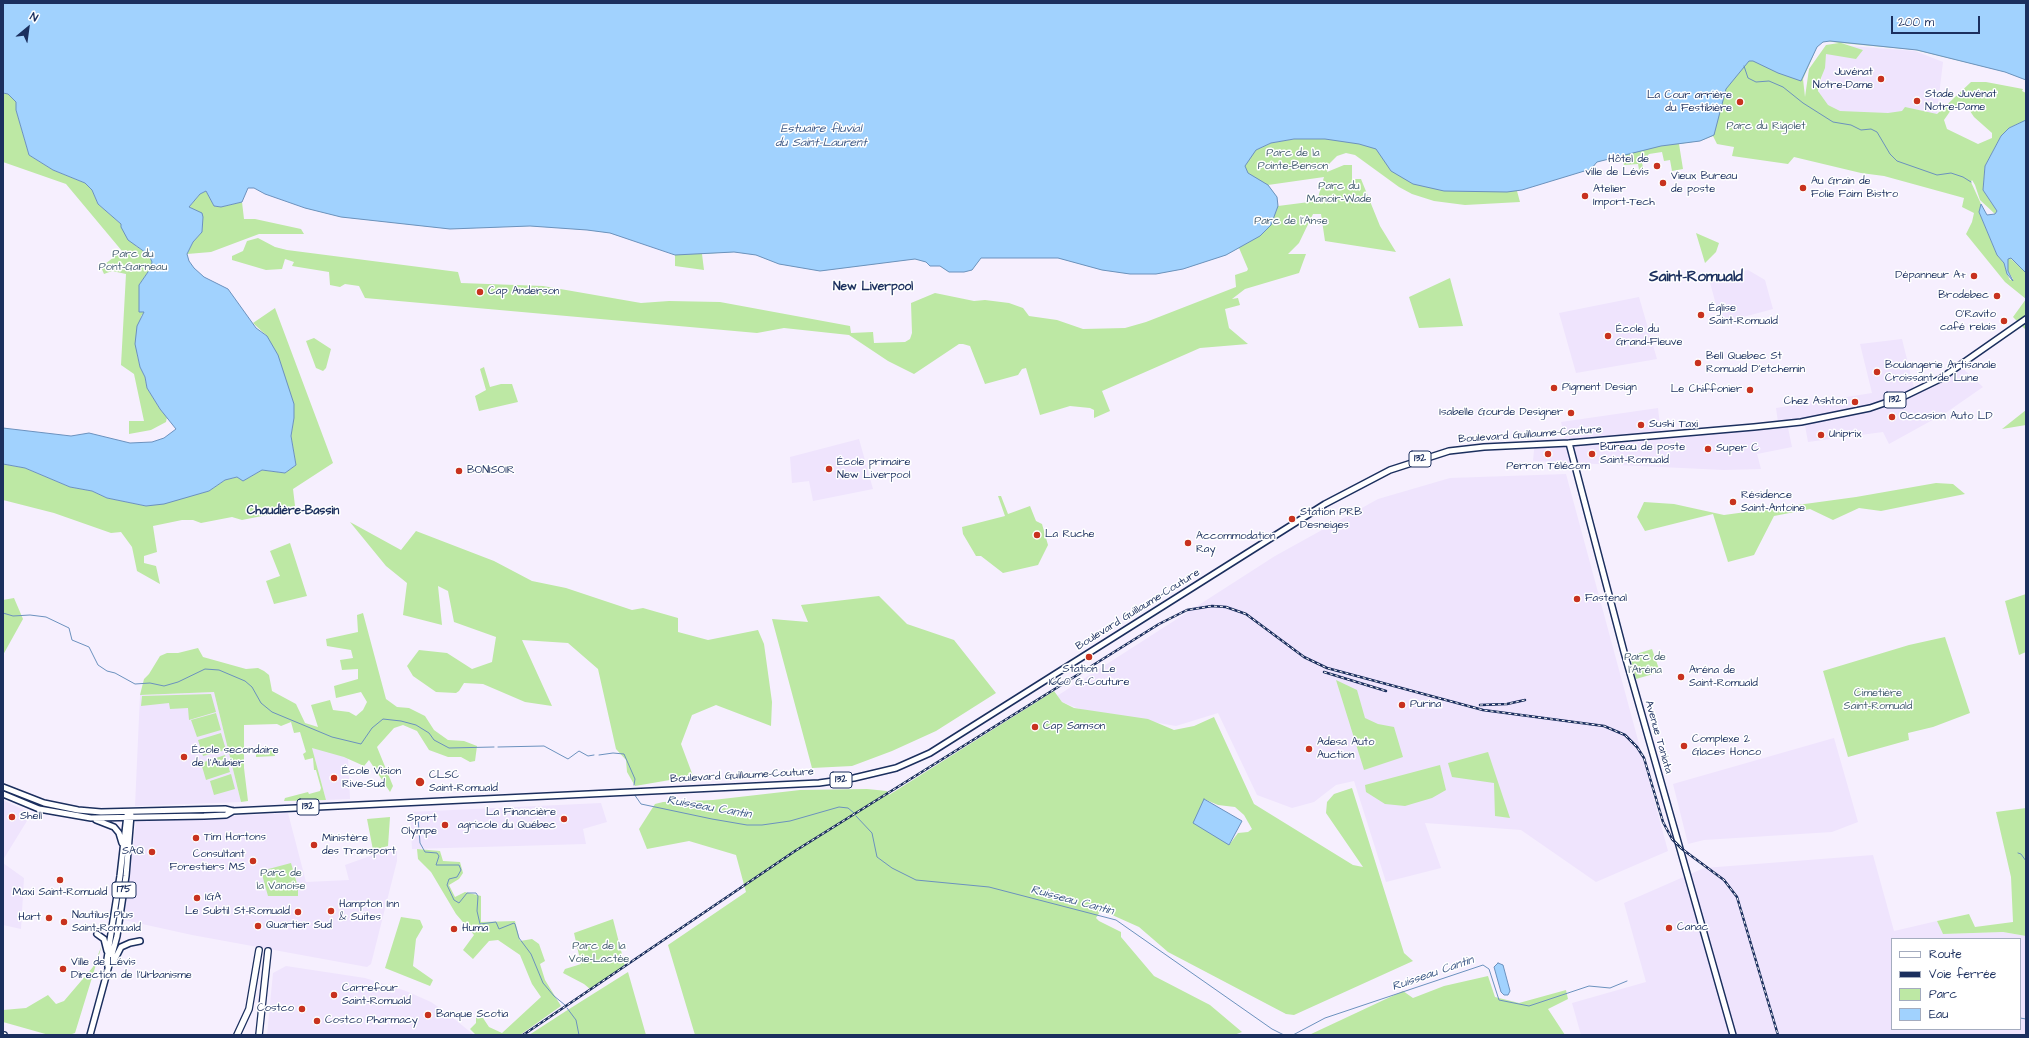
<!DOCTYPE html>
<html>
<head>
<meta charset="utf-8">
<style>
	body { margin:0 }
	#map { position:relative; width:2029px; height:1038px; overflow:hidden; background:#f6effe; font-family:"Architects Daughter",sans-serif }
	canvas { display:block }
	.frame { position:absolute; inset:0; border:4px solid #1b2f5e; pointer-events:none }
	.legend { position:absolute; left:1891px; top:938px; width:130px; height:92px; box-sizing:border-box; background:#fff; border:1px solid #a4acbf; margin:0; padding:5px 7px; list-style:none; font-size:12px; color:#1b2f5e }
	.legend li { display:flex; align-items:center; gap:8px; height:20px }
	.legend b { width:20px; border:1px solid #a4acbf }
	.north { position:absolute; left:8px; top:8px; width:40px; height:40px; -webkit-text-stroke:3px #fff; paint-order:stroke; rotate:29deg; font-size:11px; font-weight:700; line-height:16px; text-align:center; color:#1b2f5e }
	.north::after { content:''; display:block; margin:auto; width:14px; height:18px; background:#1b2f5e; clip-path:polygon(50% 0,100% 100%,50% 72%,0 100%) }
	.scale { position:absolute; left:1891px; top:16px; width:89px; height:18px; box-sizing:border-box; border:2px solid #1b2f5e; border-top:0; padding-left:5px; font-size:12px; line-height:14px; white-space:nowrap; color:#1b2f5e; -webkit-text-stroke:3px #fff; paint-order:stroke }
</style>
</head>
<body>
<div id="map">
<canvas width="2029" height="1038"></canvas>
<div class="frame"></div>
<ul class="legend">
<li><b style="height:5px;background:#fff"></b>Route</li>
<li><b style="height:5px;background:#1b2f5e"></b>Voie ferrée</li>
<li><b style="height:11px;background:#bde8a4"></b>Parc</li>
<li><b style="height:11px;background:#a1d2fe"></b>Eau</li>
</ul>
<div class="north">N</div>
<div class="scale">200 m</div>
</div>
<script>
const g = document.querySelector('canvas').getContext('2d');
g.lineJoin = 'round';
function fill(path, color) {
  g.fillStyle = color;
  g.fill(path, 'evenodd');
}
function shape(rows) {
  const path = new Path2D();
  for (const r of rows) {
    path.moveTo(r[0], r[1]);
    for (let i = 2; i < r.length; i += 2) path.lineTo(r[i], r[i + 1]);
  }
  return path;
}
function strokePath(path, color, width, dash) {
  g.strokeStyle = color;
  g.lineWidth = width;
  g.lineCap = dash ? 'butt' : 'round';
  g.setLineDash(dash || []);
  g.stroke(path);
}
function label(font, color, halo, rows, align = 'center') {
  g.font = font + ' "Architects Daughter",sans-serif';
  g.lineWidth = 3;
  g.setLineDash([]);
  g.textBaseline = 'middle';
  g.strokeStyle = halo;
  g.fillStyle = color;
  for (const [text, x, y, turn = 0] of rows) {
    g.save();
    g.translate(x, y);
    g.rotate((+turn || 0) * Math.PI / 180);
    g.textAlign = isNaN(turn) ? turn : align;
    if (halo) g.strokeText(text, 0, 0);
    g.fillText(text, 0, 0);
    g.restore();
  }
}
const built = shape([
	[1837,45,1915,51,1943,62,1935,129,1852,116,1817,104,1827,48],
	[1748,270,1765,280,1773,309,1721,323,1709,279],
	[1639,297,1657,359,1576,373,1559,313],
	[1902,339,1914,388,1959,365,1983,387,1947,412,1889,444,1883,432,1808,442,1804,420,1787,423,1792,447,1757,454,1761,469,1724,470,1533,461,1535,440,1565,438,1561,422,1658,408,1661,434,1778,422,1776,408,1872,393,1860,344],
	[859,439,873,489,813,501,809,481,792,483,790,457],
	[1566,474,1668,851,1596,882,1521,830,1425,823,1441,868,1386,882,1354,781,1336,785,1314,802,1292,808,1257,795,1218,713,1176,726,1082,710,1062,702,1057,696,1275,556,1378,499,1450,478],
	[214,692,241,802,135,806,140,695],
	[1834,738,1858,822,1832,832,1704,840,1688,844,1673,784],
	[311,745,348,757,350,799,326,800],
	[3,800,30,813,30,816,3,860],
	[601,803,607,822,583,829,586,844,412,849,410,812],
	[288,813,306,882,349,880,345,865,384,851,397,851,397,861,371,964,367,967,192,935,124,920,136,821],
	[1873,855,1894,931,1937,921,1943,934,2003,932,2026,936,2026,1035,1581,1035,1572,1003,1646,982,1624,903,1704,868],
	[1892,939,2020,939,2020,1029,1892,1029],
	[3,863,24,878,21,929,3,925],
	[286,966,365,978,406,991,431,1002,447,1013,474,1035,267,1035,273,973]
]);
const green = shape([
	[2017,3,2026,80,2005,72,1915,50,1841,43,1863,50,1856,59,1826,54,1825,68,1821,78,1818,91,1828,105,1840,111,1888,113,1902,111,1905,107,1937,114,1971,82,1986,82,2023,89,2022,91,2026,93,2026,120,2009,128,2001,136,1985,166,1983,190,1997,211,1995,214,1980,200,1975,185,1972,180,1971,182,1981,204,1979,212,1997,255,2004,263,2007,274,2010,280,2013,279,2008,271,2008,259,2010,258,2026,273,2026,299,2005,282,1966,234,1972,222,1974,213,1962,207,1964,198,1884,176,1861,173,1794,157,1788,164,1732,156,1734,147,1717,144,1713,136,1700,141,1679,144,1683,169,1672,171,1670,160,1664,161,1662,152,1649,154,1642,162,1644,174,1640,175,1638,164,1624,165,1622,156,1597,162,1591,169,1517,191,1520,202,1465,205,1434,201,1412,194,1399,187,1355,155,1346,153,1337,156,1329,164,1327,172,1344,165,1352,165,1352,179,1361,179,1380,226,1396,252,1325,241,1321,214,1313,214,1299,243,1288,254,1306,254,1299,273,1245,289,1232,299,1238,298,1240,305,1225,309,1229,328,1248,344,1200,348,1102,391,1110,411,1094,418,1094,410,1090,408,1070,406,1040,415,1026,368,1022,369,1018,375,985,384,970,346,963,344,959,344,914,374,888,361,849,335,784,328,757,333,365,298,359,286,345,284,340,287,330,285,329,272,292,266,294,262,285,259,282,269,266,270,232,260,232,256,243,251,247,241,258,238,275,247,287,250,458,272,461,283,543,286,641,303,669,301,720,302,850,326,851,333,873,332,874,343,905,342,910,339,912,333,911,303,935,293,974,301,985,300,1009,303,1023,308,1029,316,1057,320,1083,329,1125,328,1146,322,1236,287,1235,275,1247,271,1248,269,1239,248,1226,255,1183,269,1156,274,1130,274,1102,270,1058,258,981,258,972,270,964,272,949,272,940,266,930,266,926,262,915,259,820,271,779,264,756,255,734,252,702,254,704,270,675,266,675,255,672,253,610,233,587,230,530,226,450,229,341,217,305,208,1256,150,1271,143,1294,139,1660,34],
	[1827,41,1839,43,1826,45,1809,69,1805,97,1803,79,1817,47,1821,43],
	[1961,102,1964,102,1974,117,1992,133,1992,138,1978,144,1947,129,1944,120,1951,110],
	[1324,177,1317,201,1278,206,1277,197,1268,185],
	[3,93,8,94,16,102,16,110,29,155,53,170,85,183,92,190,98,204,121,224,136,246,149,255,152,262,150,269,139,285,139,311,145,312,141,316,137,354,140,367,145,377,147,388,160,409,167,417,166,422,151,430,129,434,129,421,144,421,134,374,121,365,126,274,112,271,104,274,101,267,122,251,66,184,3,162],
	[206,191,214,206,221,207,242,202,244,219,255,219,301,229,304,234,259,234,211,252,187,254,193,242,202,232,203,217,189,207,200,194],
	[1696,233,1719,243,1716,252,1705,263],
	[1450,278,1463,326,1419,328,1409,297],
	[2026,299,2026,330,2013,317],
	[275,308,333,463,293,489,295,506,272,514,242,520,232,517,201,523,193,520,182,520,153,526,157,552,144,556,144,563,156,566,160,584,137,571,132,547,121,532,111,533,54,513,3,500,3,464,25,468,70,487,92,491,107,498,146,506,209,491,225,480,238,477,243,481,262,470,285,473,296,465,291,436,294,418,267,336,253,323],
	[314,338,331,349,326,368,323,371,316,368,306,341],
	[484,367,490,387,501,384,512,384,518,402,479,411,475,396,486,390,480,369],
	[2026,410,2026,425,2002,429],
	[1936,483,1953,484,1965,494,1881,511,1859,508,1833,520,1810,509,1774,516,1754,555,1728,562,1713,514,1645,531,1637,517,1644,502,1674,504,1724,515,1856,497],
	[998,496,1001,496,1008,514,1030,506,1036,521,1042,524,1048,545,1038,565,1003,573,981,556,976,556,963,534,962,527,1005,516],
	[350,522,401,550,416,531,494,561,532,581,566,588,632,610,643,608,678,618,678,632,708,640,758,630,764,644,772,702,771,726,716,705,692,715,681,744,693,776,635,786,627,772,626,760,616,749,598,669,568,643,522,640,552,706,525,702,483,684,464,683,459,691,456,693,436,692,413,676,407,666,419,650,447,653,472,669,492,662,496,637,454,622,448,591,438,586,442,625,403,615,407,583,386,566],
	[290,543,307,596,274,604,266,581,280,576,270,551],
	[2026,594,2026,652,2019,655,2005,601],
	[879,596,907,624,954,640,996,693,936,731,892,751,852,766,812,768,772,619,808,622,801,605],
	[14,598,23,619,3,655,3,600],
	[363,613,386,699,397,707,409,708,425,716,434,730,448,740,464,741,477,746,475,761,470,762,461,757,448,757,429,750,417,731,403,725,394,728,377,747,393,786,390,792,369,760,364,766,344,757,312,748,326,800,284,801,285,798,308,792,309,794,320,791,321,788,316,770,314,770,313,758,305,760,303,754,306,752,300,732,294,733,291,722,281,726,277,724,244,725,244,768,248,801,241,802,214,692,140,695,144,679,149,674,160,656,167,653,178,653,198,648,203,657,246,669,258,668,264,671,269,675,272,691,296,704,305,723,318,727,311,705,330,700,333,710,349,712,356,716,363,710,367,702,361,692,336,698,334,686,358,679,358,669,342,670,340,660,353,658,351,650,327,646,326,639,358,632,357,615],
	[1945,637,1970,713,1933,727,1908,733,1909,740,1848,757,1823,671,1909,645],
	[1652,649,1660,672,1636,679,1630,656],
	[1336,680,1357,690,1365,718,1378,724,1394,727,1403,757,1364,770],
	[1054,691,1062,702,1074,708,1148,719,1174,730,1194,726,1214,717,1254,804,1353,865,1363,867,1326,813,1327,802,1334,794,1352,788,1404,953,1413,961,1294,1015,1286,1014,1168,952,1139,927,1101,910,1096,918,1099,921,1121,932,1121,937,1154,976,1210,1005,1242,1032,1234,1035,695,1035,668,945,746,892,736,855,689,841,647,849,639,829,655,804,663,802,713,800,800,790,867,789,887,791,889,795],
	[1204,799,1218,805,1235,807,1244,815,1252,829,1248,832,1238,833,1229,845],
	[211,694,216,712,189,720,188,708,170,709,169,703,141,706,142,696],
	[216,713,221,730,197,737,191,720],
	[221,733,226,750,203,756,198,740],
	[274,747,275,756,256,757,256,748],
	[1488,752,1510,818,1495,816,1494,783,1452,777,1448,763],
	[225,755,230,772,206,780,201,763],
	[1440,765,1446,790,1432,798,1405,806,1385,804,1366,792,1365,785],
	[231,774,235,789,214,795,210,781],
	[2026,808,2026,936,2003,932,1943,934,1937,921,1969,914,1975,927,2013,922,2011,877,1996,812],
	[390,817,388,846,373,850,367,819],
	[417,849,440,851,443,861,460,862,463,873,459,879,449,885,455,897,465,892,481,896,481,922,515,921,520,941,532,939,539,944,545,961,540,964,545,980,561,1006,520,1035,476,1035,470,1029,476,1023,476,1016,483,1018,489,1027,502,1033,541,997,532,984,520,955,498,940,489,941,473,959,463,950,474,935,456,914,431,872,418,859],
	[291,863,298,887,298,896,268,896,261,871],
	[401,917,420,920,423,927,416,939,413,966,433,980,430,986,385,968],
	[613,919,625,966,590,989,584,984,563,973,565,969,581,964,574,933],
	[102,945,75,1033,69,1035,49,1035,3,1022,3,1010,26,1008,48,995,56,1004,64,1001,93,967],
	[628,972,646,1035,529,1035,566,1011],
	[1488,976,1495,997,1519,1003,1566,990,1568,999,1548,1009,1565,1035,1309,1035,1403,991,1413,998,1444,986]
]);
const water = shape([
	[3,3,2026,3,2026,80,2005,72,1917,50,1830,41,1823,42,1817,47,1801,81,1778,73,1753,61,1749,61,1726,89,1714,135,1700,141,1661,146,1597,162,1591,169,1522,190,1507,192,1444,191,1413,184,1391,171,1376,149,1359,144,1325,139,1294,139,1271,143,1256,150,1245,166,1248,173,1268,185,1277,197,1278,206,1271,225,1260,236,1226,255,1183,269,1156,274,1130,274,1102,270,1058,258,981,258,972,270,964,272,949,272,940,266,930,266,926,262,915,259,820,271,779,264,756,255,734,252,675,255,610,233,587,230,530,226,450,229,341,217,305,208,265,194,254,188,248,188,242,202,221,207,214,206,206,191,200,194,189,207,202,213,203,217,202,232,193,242,187,254,189,261,194,268,204,277,228,289,256,328,267,336,278,355,294,404,294,418,291,436,296,465,285,473,262,470,243,481,237,477,225,480,209,491,164,504,146,506,107,498,92,491,70,487,25,468,3,464,3,428,71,436,89,433,130,443,152,442,164,438,176,429,160,409,147,388,145,377,140,367,135,344,137,326,144,312,139,312,139,285,150,269,152,262,149,255,128,240,121,227,121,224,98,204,92,190,85,183,53,170,29,155,16,110,16,102,8,94,3,93,3,3],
	[2026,120,2026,273,2011,258,2008,259,2008,271,2013,281,2007,274,2004,263,1997,255,1979,212,1981,204,1987,215,1995,214,1997,211,1983,190,1985,166,2001,136,2009,128,2026,120],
	[1204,799,1242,821,1229,845,1193,823,1204,799],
	[1498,963,1503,965,1510,991,1508,995,1504,995,1501,992,1494,967,1498,963]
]);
const stream = shape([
	[1744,66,1748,78,1756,82,1769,81,1783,87,1803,103,1833,122,1851,125,1861,130,1871,129,1877,132,1890,154,1897,161,1937,175,1951,173,1963,177,1971,182],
	[3,613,13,616,30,615,46,617,69,628,72,640,89,647,98,665,107,671,115,673,135,684,150,683,164,686,178,682,205,669,219,670,245,681,252,687,261,703,272,712,332,737,361,744,372,728,383,719,401,721,416,725,429,733,434,740,449,748,494,747],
	[498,747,544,746,568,759,579,751,588,756,594,755],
	[599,755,613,753,624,754,635,779,634,785],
	[634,794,641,804,712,819,747,825,762,825,790,821,839,807,848,808,854,813],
	[856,816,872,833,877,857,892,868,916,880,989,887,1116,920,1272,1029,1284,1035],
	[418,818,420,843,425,852,437,853,439,856,436,865,459,865,461,870,457,877,449,879,447,885,454,900,459,903,467,893,476,893,478,896,477,911,480,924,496,922,499,929,514,923,515,924,519,938,531,954,543,983,554,996,565,1005],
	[2018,853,2021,854,2026,861],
	[567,1008,576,1020,579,1035],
	[2020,1018,2026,1019],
	[1293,1035,1325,1018,1483,965,1489,969,1499,1000,1529,1006,1589,986,1610,988,1627,981]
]);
const major = shape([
	[1569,443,1624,652,1733,1035],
	[3,787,44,803,78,810,101,812,225,809,233,811,819,783,854,778,896,768,930,753,1325,504,1390,470,1449,451,1484,447,1569,443,1754,427,1801,422,1870,408,1905,396,1940,379,2026,319],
	[3,794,39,809,91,818,204,816,226,815,233,811],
	[96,820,114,827,119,833,122,843],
	[97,934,104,939,107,951],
	[114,961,121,947,130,943,140,941],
	[108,967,107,959,120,876,127,815],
	[90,1035,117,936,126,876,131,815]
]);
const highway = shape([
	[3,1035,4,1035],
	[237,1035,249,1009,259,950],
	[259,1035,268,951]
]);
const rail = shape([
	[1324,672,1386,691],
	[1480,705,1507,704,1525,700],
	[523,1035,795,851,1159,624,1187,610,1212,606,1226,607,1246,614,1304,657,1327,668,1483,710,1604,726,1625,735,1637,747,1644,758,1663,822,1672,839,1682,849,1724,880,1737,897,1778,1035]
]);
const markers = [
	[1881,79,4,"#c8321e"],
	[1917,101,4,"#c8321e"],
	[1740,102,4,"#c8321e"],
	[1657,166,4,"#c8321e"],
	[1663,183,4,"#c8321e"],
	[1803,188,4,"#c8321e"],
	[1585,196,4,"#c8321e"],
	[1974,276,4,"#c8321e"],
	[480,292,4,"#c8321e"],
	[1997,296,4,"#c8321e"],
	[1701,315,4,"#c8321e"],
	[2004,321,4,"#c8321e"],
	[1608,336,4,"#c8321e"],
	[1698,363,4,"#c8321e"],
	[1877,372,4,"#c8321e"],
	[1554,388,4,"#c8321e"],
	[1750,390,4,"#c8321e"],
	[1855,402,4,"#c8321e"],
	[1571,413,4,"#c8321e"],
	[1892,417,4,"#c8321e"],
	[1641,425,4,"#c8321e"],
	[1821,435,4,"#c8321e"],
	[1708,449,4,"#c8321e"],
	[1548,454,4,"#c8321e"],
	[1592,454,4,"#c8321e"],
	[829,469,4,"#c8321e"],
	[459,471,4,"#c8321e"],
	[1733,502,4,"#c8321e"],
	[1292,519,4,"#c8321e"],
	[1037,535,4,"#c8321e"],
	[1188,543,4,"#c8321e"],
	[1577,599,4,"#c8321e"],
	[1089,657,4,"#c8321e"],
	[1681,677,4,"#c8321e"],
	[1402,705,4,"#c8321e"],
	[1035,727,4,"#c8321e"],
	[1684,746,4,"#c8321e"],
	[1309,749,4,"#c8321e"],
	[184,757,4,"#c8321e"],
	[334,778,4,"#c8321e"],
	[420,782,5,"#c8321e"],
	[12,817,4,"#c8321e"],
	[564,819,4,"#c8321e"],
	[445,825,4,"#c8321e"],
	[196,838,4,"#c8321e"],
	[314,845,4,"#c8321e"],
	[152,852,4,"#c8321e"],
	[253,861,4,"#c8321e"],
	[60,880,4,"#c8321e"],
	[197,898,4,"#c8321e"],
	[331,911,4,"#c8321e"],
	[298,912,4,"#c8321e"],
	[49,918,4,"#c8321e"],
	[64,922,4,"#c8321e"],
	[258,926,4,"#c8321e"],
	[1669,928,4,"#c8321e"],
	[454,929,4,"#c8321e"],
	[63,969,4,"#c8321e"],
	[334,995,4,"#c8321e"],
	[302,1009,4,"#c8321e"],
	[428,1015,4,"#c8321e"],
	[317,1021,4,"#c8321e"]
];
const shields = [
	[1895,400,22],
	[1420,459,22],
	[841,780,22],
	[308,807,22],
	[124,890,24]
];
const shieldNames = [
	["132",1895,400],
	["132",1420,459],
	["132",841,780],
	["132",308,807],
	["175",124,890]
];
const poiNames = [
	["Juvénat",1873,73,"right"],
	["Notre-Dame",1873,86,"right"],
	["Stade Juvénat",1925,95],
	["Notre-Dame",1925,108],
	["La Cour arrière",1732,96,"right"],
	["du Festibière",1732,109,"right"],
	["Hôtel de",1649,160,"right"],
	["ville de Lévis",1649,173,"right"],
	["Vieux Bureau",1671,177],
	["de poste",1671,190],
	["Au Grain de",1811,182],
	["Folie Faim Bistro",1811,195],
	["Atelier",1593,190],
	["Import-Tech",1593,203],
	["Dépanneur A+",1966,276,"right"],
	["Cap Anderson",488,292],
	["Brodebec",1989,296,"right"],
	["Église",1709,309],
	["Saint-Romuald",1709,322],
	["O'Ravito",1996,315,"right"],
	["café relais",1996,328,"right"],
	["École du",1616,330],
	["Grand-Fleuve",1616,343],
	["Bell Quebec St",1706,357],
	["Romuald D'etchemin",1706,370],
	["Boulangerie Artisanale",1885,366],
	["Croissant de Lune",1885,379],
	["Pigment Design",1562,388],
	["Le Chiffonier",1742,390,"right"],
	["Chez Ashton",1847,402,"right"],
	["Isabelle Gourde Designer",1563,413,"right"],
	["Occasion Auto LD",1900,417],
	["Sushi Taxi",1649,425],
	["Uniprix",1829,435],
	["Bureau de poste",1600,448],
	["Saint-Romuald",1600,461],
	["Super C",1716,449],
	["École primaire",837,463],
	["New Liverpool",837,476],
	["Perron Télécom",1548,467,"center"],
	["BONISOIR",467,471],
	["Résidence",1741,496],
	["Saint-Antoine",1741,509],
	["Station PRB",1300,513],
	["Desneiges",1300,526],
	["La Ruche",1045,535],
	["Accommodation",1196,537],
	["Ray",1196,550],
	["Fastenal",1585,599],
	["Station Le",1089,670,"center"],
	["1660 G.-Couture",1089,683,"center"],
	["Aréna de",1689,671],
	["Saint-Romuald",1689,684],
	["Purina",1410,705],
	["Cap Samson",1043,727],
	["Complexe 2",1692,740],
	["Glaces Honco",1692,753],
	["Adesa Auto",1317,743],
	["Auction",1317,756],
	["École secondaire",192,751],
	["de l'Aubier",192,764],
	["École Vision",342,772],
	["Rive-Sud",342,785],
	["CLSC",429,776],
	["Saint-Romuald",429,789],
	["La Financière",556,813,"right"],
	["agricole du Québec",556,826,"right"],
	["Shell",20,817],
	["Sport",437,819,"right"],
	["Olympe",437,832,"right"],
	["Tim Hortons",204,838],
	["Ministère",322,839],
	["des Transport",322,852],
	["SAQ",144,852,"right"],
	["Consultant",245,855,"right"],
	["Forestiers MS",245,868,"right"],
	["Maxi Saint-Romuald",60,893,"center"],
	["IGA",205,898],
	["Hampton Inn",339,905],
	["& Suites",339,918],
	["Le Subtil St-Romuald",290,912,"right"],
	["Nautilus Plus",72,916],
	["Saint-Romuald",72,929],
	["Hart",41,918,"right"],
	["Quartier Sud",266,926],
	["Canac",1677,928],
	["Huma",462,929],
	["Ville de Lévis",71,963],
	["Direction de l'Urbanisme",71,976],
	["Carrefour",342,989],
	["Saint-Romuald",342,1002],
	["Costco",294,1009,"right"],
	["Banque Scotia",436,1015],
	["Costco Pharmacy",325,1021]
];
const parkNames = [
	["Parc du Rigolet",1766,127],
	["Parc de la",1293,154],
	["Pointe-Benson",1293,167],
	["Parc du",1339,187],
	["Manoir-Wade",1339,200],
	["Parc de l'Anse",1291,222],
	["Parc du",133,255],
	["Pont-Garneau",133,268],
	["Parc de",1645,658],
	["l'Aréna",1645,671],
	["Cimetière",1878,694],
	["Saint-Romuald",1878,707],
	["Parc de",281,874],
	["la Vanoise",281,887],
	["Parc de la",599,947],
	["Voie-Lactée",599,960]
];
const streetNames = [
	["Boulevard Guillaume-Couture",1530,435,-4],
	["Boulevard Guillaume-Couture",1138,610,-32],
	["Avenue Taniata",1658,737,74],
	["Boulevard Guillaume-Couture",742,776,-3]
];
const waterNames = [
	["Estuaire fluvial",821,129],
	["du Saint-Laurent",821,143],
	["Ruisseau Cantin",709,808,10],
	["Ruisseau Cantin",1072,901,15],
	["Ruisseau Cantin",1433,974,-19]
];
const neighbourhoodNames = [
	["New Liverpool",873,287],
	["Chaudière-Bassin",293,511]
];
const districtNames = [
	["Saint-Romuald",1696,278]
];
fill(built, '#efe4fd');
fill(green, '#bde8a4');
fill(water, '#a1d2fe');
strokePath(water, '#6b91be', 1);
strokePath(stream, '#6b91be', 1);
strokePath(major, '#1b2f5e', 8);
strokePath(highway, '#1b2f5e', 8);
strokePath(major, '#fff', 5);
strokePath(highway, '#fff', 5.5);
strokePath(rail, '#1b2f5e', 2.5);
strokePath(rail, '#fff', 1, [3]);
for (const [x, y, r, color] of markers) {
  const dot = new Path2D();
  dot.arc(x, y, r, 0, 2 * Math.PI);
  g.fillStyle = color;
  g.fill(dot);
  strokePath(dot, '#fff', 1.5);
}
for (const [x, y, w] of shields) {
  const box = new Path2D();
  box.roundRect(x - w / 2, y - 8, w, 16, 3);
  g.fillStyle = '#fff';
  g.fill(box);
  strokePath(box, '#1b2f5e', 1);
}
label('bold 10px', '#1b2f5e', null, shieldNames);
label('11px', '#1b2f5e', '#fff', poiNames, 'left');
label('11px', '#445d70', '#fff', parkNames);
label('11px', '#1b2f5e', '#fff', streetNames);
label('italic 12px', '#3c5886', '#fff', waterNames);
label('bold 12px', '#1b2f5e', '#fff', neighbourhoodNames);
label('bold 15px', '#1b2f5e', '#fff', districtNames);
</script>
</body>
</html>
